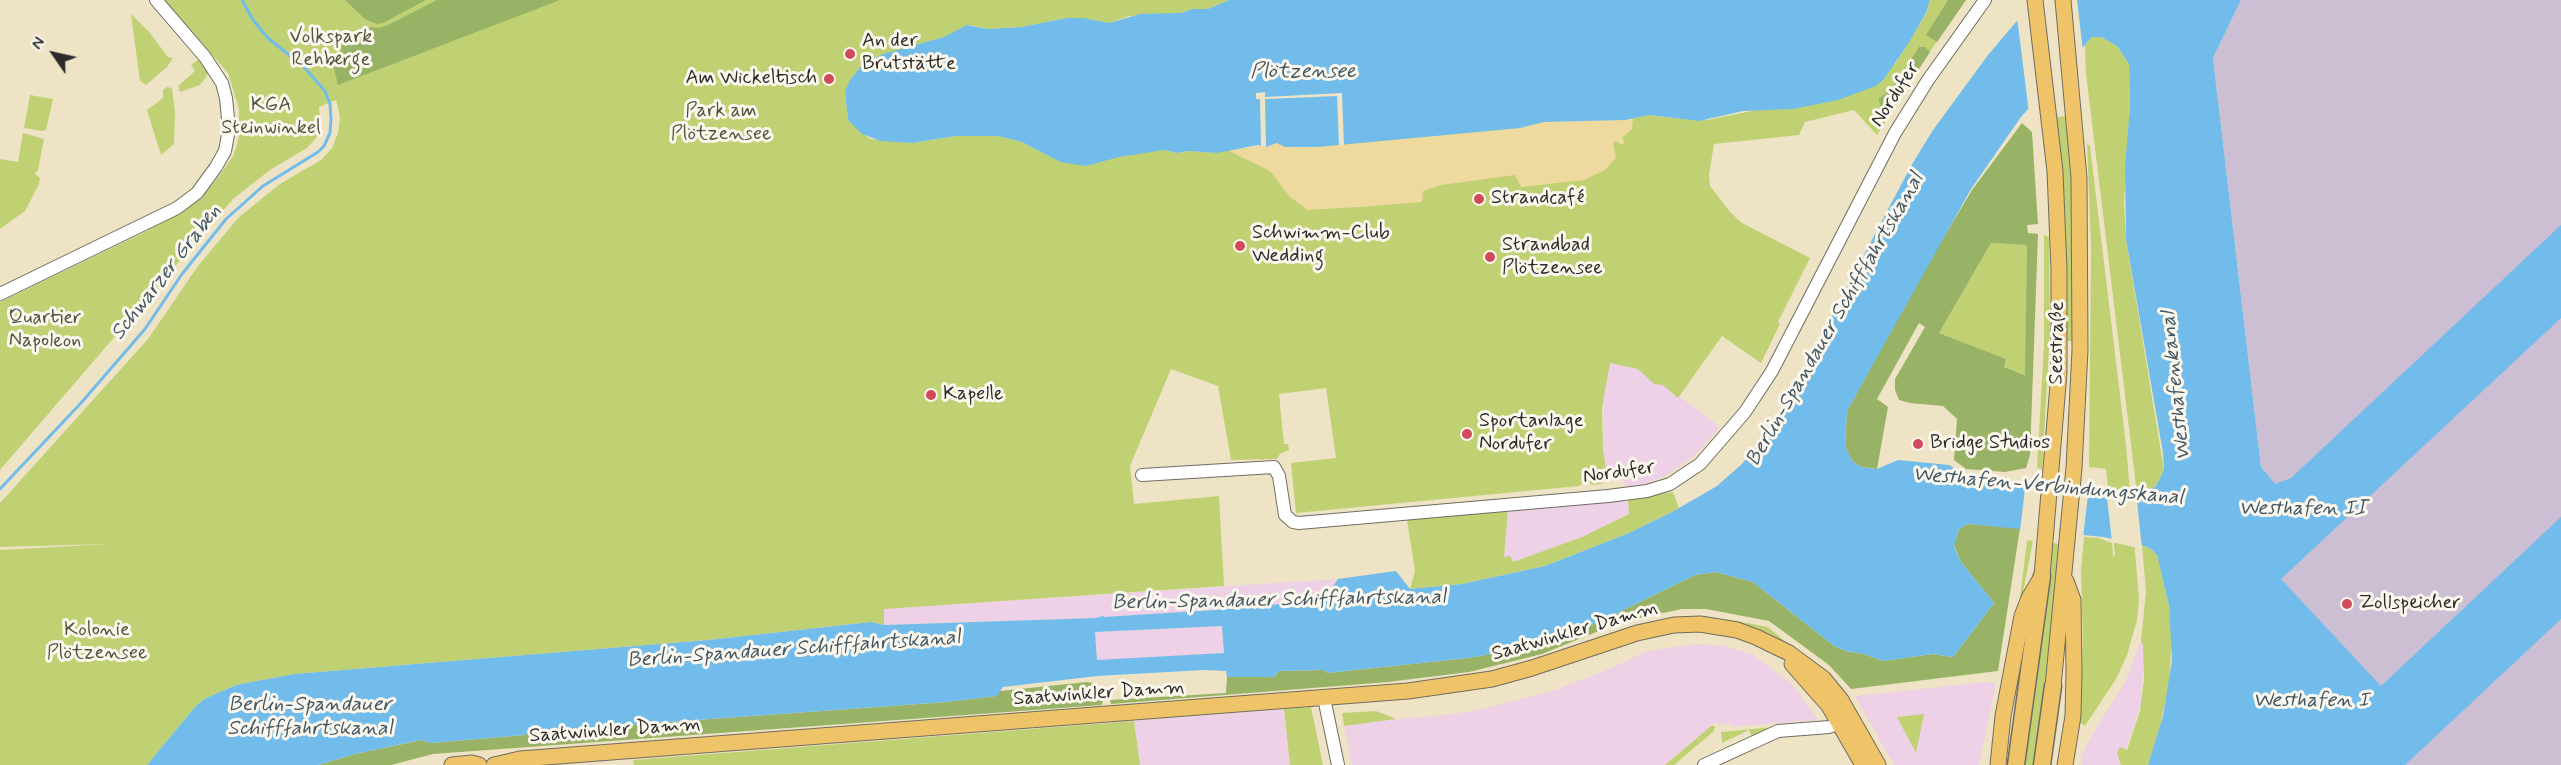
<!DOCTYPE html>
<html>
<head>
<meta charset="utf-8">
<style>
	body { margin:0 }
	#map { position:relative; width:2561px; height:765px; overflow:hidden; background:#eee4c5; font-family:Mynerve,sans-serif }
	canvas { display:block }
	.north { position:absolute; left:24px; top:24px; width:60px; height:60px; -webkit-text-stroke:4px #fbf7ec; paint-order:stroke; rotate:304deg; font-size:16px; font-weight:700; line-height:24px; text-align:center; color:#2b2b2b }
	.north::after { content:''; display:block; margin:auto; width:21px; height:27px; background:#2b2b2b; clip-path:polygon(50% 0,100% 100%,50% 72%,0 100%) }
</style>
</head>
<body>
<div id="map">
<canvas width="2561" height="765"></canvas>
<div class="north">N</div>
</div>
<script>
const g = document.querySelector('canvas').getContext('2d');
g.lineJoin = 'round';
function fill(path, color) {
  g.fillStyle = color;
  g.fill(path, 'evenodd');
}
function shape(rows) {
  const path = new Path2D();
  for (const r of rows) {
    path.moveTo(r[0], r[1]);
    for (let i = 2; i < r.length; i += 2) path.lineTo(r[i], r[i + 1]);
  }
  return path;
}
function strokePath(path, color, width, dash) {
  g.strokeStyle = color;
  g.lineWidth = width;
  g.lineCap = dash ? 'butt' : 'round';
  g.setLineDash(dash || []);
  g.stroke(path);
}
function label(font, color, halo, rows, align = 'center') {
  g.font = font + ' Mynerve,sans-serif';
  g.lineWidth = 6;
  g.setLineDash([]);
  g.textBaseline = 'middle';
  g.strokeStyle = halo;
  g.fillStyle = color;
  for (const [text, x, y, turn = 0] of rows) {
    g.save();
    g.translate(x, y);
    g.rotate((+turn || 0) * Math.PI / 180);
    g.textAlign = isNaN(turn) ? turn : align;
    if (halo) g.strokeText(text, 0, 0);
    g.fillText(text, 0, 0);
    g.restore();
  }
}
const built = shape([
	[1610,363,1638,369,1654,384,1663,384,1720,427,1693,457,1663,477,1642,485,1626,487,1622,479,1615,481,1607,474,1603,450,1604,393],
	[1628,499,1629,514,1582,537,1513,562,1504,557,1508,510,1564,507],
	[1338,579,1324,600,1214,610,1096,618,884,625,883,609],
	[1223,626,1225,653,1097,661,1095,632],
	[2141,641,2143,645,2144,658,2141,704,2121,765,2081,765,2081,757,2092,735,2126,680],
	[1697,644,1725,646,1753,655,1791,683,1817,718,1815,720,1732,727,1731,724,1721,725,1715,722,1665,765,1352,765,1344,726,1372,721,1446,715,1483,709,1555,690,1602,672,1648,651],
	[1987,682,1996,684,1979,765,1894,765,1855,696],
	[1284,709,1290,765,1140,765,1134,721]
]);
const industrial = shape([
	[2241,0,2561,0,2561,765,2230,765,2261,467,2213,58]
]);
const green = shape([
	[164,0,1229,0,1208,9,1192,9,1181,13,1129,16,1109,23,1067,18,1021,27,988,29,970,25,944,37,874,58,845,92,848,120,870,139,912,143,956,136,998,136,1022,142,1060,162,1164,150,1177,153,1188,151,1217,153,1227,150,1625,120,1649,115,1692,120,1707,120,1752,111,1895,64,1926,14,1930,0,1966,0,1925,59,1877,135,1854,110,1805,122,1799,135,1714,144,1709,175,1710,186,1731,213,1742,223,1810,258,1778,322,1780,324,1761,363,1722,336,1678,398,1663,385,1654,384,1638,369,1610,363,1602,408,1603,450,1607,474,1602,484,1592,485,1588,480,1579,486,1296,513,1291,463,1336,458,1326,388,1279,394,1284,444,1288,444,1289,450,1280,454,1277,459,1231,460,1218,386,1171,369,1130,466,1134,504,1219,496,1224,586,884,609,884,625,871,622,708,640,294,674,236,685,204,699,194,708,147,765,0,765,0,550,109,544,0,547,0,503,148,339,198,266,239,217,280,184,321,160,332,148,338,133,340,117,336,100,319,107,321,125,316,138,307,148,270,170,233,199,0,470,0,302,149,230,148,228,200,196,202,197,220,175,233,156,237,145,239,136,239,109,228,73],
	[131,14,150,33,168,57,173,58,167,67,146,85,140,81],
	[2092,37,2101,37,2117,46,2129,64,2130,105,2124,202,2126,239,2164,470,2156,486,2141,494,2137,494,2086,74,2085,45],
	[199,59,208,74,206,77,200,85,180,92,178,86,195,71,191,65],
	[167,87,172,88,175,112,174,144,161,155,147,110,163,98,163,90],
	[30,95,53,99,46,130,42,131,24,128],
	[2069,116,2072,159,2074,341,2066,341,2056,117],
	[23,133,44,139,38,170,35,174,40,178,39,184,25,211,0,229,0,159,18,162],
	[2087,143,2090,146,2126,445,2139,599,2137,620,2127,655,2116,679,2085,726,2079,722,2083,644,2081,571,2084,537,2099,538,2112,543,2113,557,2115,556,2106,469,2089,467,2091,246],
	[2044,235,2049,237,2050,332,2042,469,2037,468,2044,345],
	[1991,243,2027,245,2026,375,2004,367,2005,359,1939,333],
	[1673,492,1679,508,1672,512,1629,533,1545,566,1462,584,1410,589,1415,571,1407,520,1508,510,1504,557,1510,556,1513,562,1582,537,1629,514,1628,499],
	[2027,540,2033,541,2022,598,2020,598],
	[2052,543,2062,544,2045,703,2036,765,2022,765],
	[2142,545,2151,549,2157,555,2169,606,2172,638,2169,684,2158,736,2148,765,2121,765,2117,753,2120,747,2127,750,2140,711,2144,679,2143,645,2141,641,2146,591],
	[1726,619,1768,627,1793,648,1725,621],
	[1311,707,1323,765,1290,765,1284,709],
	[1376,711,1396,719,1344,726,1342,713],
	[1924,714,1916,753,1897,717],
	[1134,721,1140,765,634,765,633,760],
	[1711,726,1715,726,1714,731,1674,765,1665,765],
	[1774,727,1752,737,1749,730,1722,743,1721,732]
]);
const forest = shape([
	[345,0,426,0,383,23,377,24,365,19],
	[437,0,560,0,338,85,333,64,339,55,344,41,371,27,379,28,388,25],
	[1948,0,1966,0,1937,42,1926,35],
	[1919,47,1925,47,1930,52,1884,123,1879,115,1881,113,1879,99,1892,88],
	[2022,123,2032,132,2038,224,2027,225,2028,233,2038,234,2030,455,2026,468,2005,472,1966,469,1954,460,1957,419,1943,406,1910,403,1899,400,1895,390,1895,379,1925,327,1919,323,1877,399,1888,407,1877,469,1861,467,1852,461,1845,447,1847,411,1923,272,1972,190],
	[1991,243,2027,245,2025,375,2004,367,2006,359,1939,333],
	[1968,524,2020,528,1998,671,1851,689,1829,665,1769,621,1706,609,1682,609,1621,622,1542,654,1469,672,1388,682,1111,704,1110,700,1226,693,1227,677,1274,677,1279,671,1324,670,1327,673,1468,658,1497,653,1528,645,1541,645,1601,621,1695,575,1716,572,1753,582,1834,646,1846,651,1864,654,1883,661,1932,654,1953,657,1994,603,1961,562,1954,545,1959,529],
	[1087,682,1098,684,1099,700,1103,700,1102,705,433,754,391,765,318,765,355,754,422,740,430,743,524,735,534,730,544,731,946,702,996,696,1000,691]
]);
const sand = shape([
	[1633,119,1632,129,1622,138,1625,143,1621,145,1617,141,1613,143,1616,158,1605,170,1584,180,1521,187,1515,175,1441,185,1423,191,1422,202,1359,207,1308,210,1290,197,1270,171,1227,150,1247,149,1258,145,1266,147,1277,143,1285,147,1317,147,1520,128,1544,122]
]);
const water = shape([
	[1229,0,1930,0,1926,13,1908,44,1884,79,1876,86,1838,100,1793,109,1743,111,1699,121,1649,115,1625,120,1544,122,1520,128,1317,147,1285,147,1277,143,1266,147,1258,145,1217,153,1188,151,1177,153,1164,150,1119,157,1086,166,1060,162,1022,142,998,136,956,136,912,143,881,141,862,134,848,120,845,92,850,80,863,64,883,54,944,37,967,25,988,29,1021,27,1067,18,1083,18,1109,23,1140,14,1181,13,1192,9,1208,9],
	[2054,0,2241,0,2213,58,2261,467,2275,484,2291,478,2561,225,2561,318,2281,579,2381,686,2561,517,2561,619,2405,765,2148,765,2163,716,2172,660,2169,606,2157,555,2151,549,2142,545,2103,537,1968,524,1959,529,1954,546,1961,562,1994,603,1953,657,1932,654,1883,661,1864,654,1846,651,1834,646,1753,582,1716,572,1695,575,1601,621,1541,645,1528,645,1497,653,1468,658,1327,673,1324,670,1279,671,1274,677,1227,677,1226,671,1204,670,1097,676,1003,687,997,696,946,702,544,731,534,730,524,735,430,743,421,740,355,754,318,765,147,765,194,708,204,699,236,685,294,674,708,640,871,622,884,625,1096,618,1103,616,1104,617,1214,610,1324,600,1338,579,1396,571,1410,589,1462,584,1545,566,1629,533,1672,512,1717,486,1742,464,1765,437,1783,408,1911,166,1933,130,1988,55,2016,22],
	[2092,37,2101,37,2117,46,2129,64,2130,105,2125,168,2126,239,2163,453,2164,470,2156,486,2141,494,1968,477,1949,465,1898,460,1877,469,1861,467,1852,461,1845,446,1847,411,1971,189,2021,117],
	[1222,626,1224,653,1097,660,1095,632]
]);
const pier = shape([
	[2049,0,2077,0,2083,51,2029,113,2017,17,2042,7],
	[1265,92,1265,97,1342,93,1344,145,1339,146,1337,96,1265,99,1266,147,1261,146,1260,99,1256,99,1256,93],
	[2026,480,2065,484,2059,535,2020,531],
	[2067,484,2089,486,2083,538,2062,536],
	[2106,488,2136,491,2142,549,2112,542]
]);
const stream = shape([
	[0,489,81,403,145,329,182,274,226,219,263,186,318,152,324,146,330,133,331,119,330,104,325,91,304,67,268,38,253,20,242,0]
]);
const minor = shape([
	[0,294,177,208,197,193,216,167,225,151,229,129,226,98,222,83,205,57,156,0],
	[1142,475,1274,467,1279,476,1285,515,1293,522,1299,523,1608,496,1647,491,1670,484,1700,464,1745,412,1772,371,1895,133,1928,80,1985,0],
	[1324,698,1338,765],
	[1704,765,1778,731,1829,727,1845,721]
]);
const major = shape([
	[1792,664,1829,706,1863,765],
	[2053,686,2074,468,2080,350,2079,178,2063,0],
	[452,765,472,763,479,765],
	[494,765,520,759,1408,691,1492,679,1532,668,1637,633,1674,625,1700,624,1737,630,1756,637,1789,653,1812,670,1823,678,1841,700,1878,765],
	[1998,765,2003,716,2022,616,2029,598,2042,576,2059,373,2059,270,2055,171,2035,0],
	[2065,765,2073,716,2074,672,2073,600,2066,581]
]);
const highway = shape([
	[2016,765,2042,576],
	[2042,765,2053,686]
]);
const markers = [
	[850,54,6,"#d1495b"],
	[829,79,6,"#d1495b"],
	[1479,199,6,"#d1495b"],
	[1240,246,6,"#d1495b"],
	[1490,257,6,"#d1495b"],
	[931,395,6,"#d1495b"],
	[1467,434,6,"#d1495b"],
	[1918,444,6,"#d1495b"],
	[2347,604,6,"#d1495b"]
];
const parkNames = [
	["Volkspark",331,38],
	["Rehberge",331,61],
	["KGA",271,106],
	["Steinwinkel",271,129],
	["Park am",721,112],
	["Plötzensee",721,135],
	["Quartier",45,319],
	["Napoleon",45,342],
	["Kolonie",97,631],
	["Plötzensee",97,654]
];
const poiNames = [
	["An der",862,42],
	["Brutstätte",862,65],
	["Am Wickeltisch",817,79,"right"],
	["Strandcafé",1491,199],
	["Schwimm-Club",1252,234],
	["Wedding",1252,257],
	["Strandbad",1502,246],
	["Plötzensee",1502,269],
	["Kapelle",943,395],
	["Sportanlage",1479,422],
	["Nordufer",1479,445],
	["Bridge Studios",1930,444],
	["Zollspeicher",2359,604]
];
const streetNames = [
	["Nordufer",1896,95,-57],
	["Seestraße",2058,343,-89],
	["Nordufer",1619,473,-8],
	["Saatwinkler Damm",1575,632,-16],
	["Saatwinkler Damm",1099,694,-4],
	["Saatwinkler Damm",615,731,-4]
];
const waterNames = [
	["Plötzensee",1303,73],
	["Schwarzer Graben",167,273,-52],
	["Berlin-Spandauer Schifffahrtskanal",1836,320,-60],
	["Westhafenkanal",2177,386,-96],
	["Westhafen-Verbindungskanal",2048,487,5],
	["Westhafen II",2303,510],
	["Berlin-Spandauer Schifffahrtskanal",1279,601,-1],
	["Berlin-Spandauer Schifffahrtskanal",794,650,-4],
	["Westhafen I",2311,702],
	["Berlin-Spandauer",310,706],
	["Schifffahrtskanal",310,730]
];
fill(built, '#eed0e7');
fill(industrial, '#ccbed3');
fill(green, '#c0d174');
fill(forest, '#98b366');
fill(sand, '#eeda9e');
fill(water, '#72bceb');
fill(pier, '#eee4c5');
strokePath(stream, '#72bceb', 3);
strokePath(minor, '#6f6c61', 14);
strokePath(major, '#6f6c61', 17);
strokePath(highway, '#6f6c61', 19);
strokePath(minor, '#fff', 12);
strokePath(major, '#efc469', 15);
strokePath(highway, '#efc469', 16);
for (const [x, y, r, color] of markers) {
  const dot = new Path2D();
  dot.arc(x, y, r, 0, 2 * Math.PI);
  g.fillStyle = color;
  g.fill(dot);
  strokePath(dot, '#fbf7ec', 2);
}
label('20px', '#50543d', '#fbf7ec', parkNames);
label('20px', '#2b2b2b', '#fbf7ec', poiNames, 'left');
label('20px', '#2b2b2b', '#fbf7ec', streetNames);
label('italic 21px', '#405665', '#fbf7ec', waterNames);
</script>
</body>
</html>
